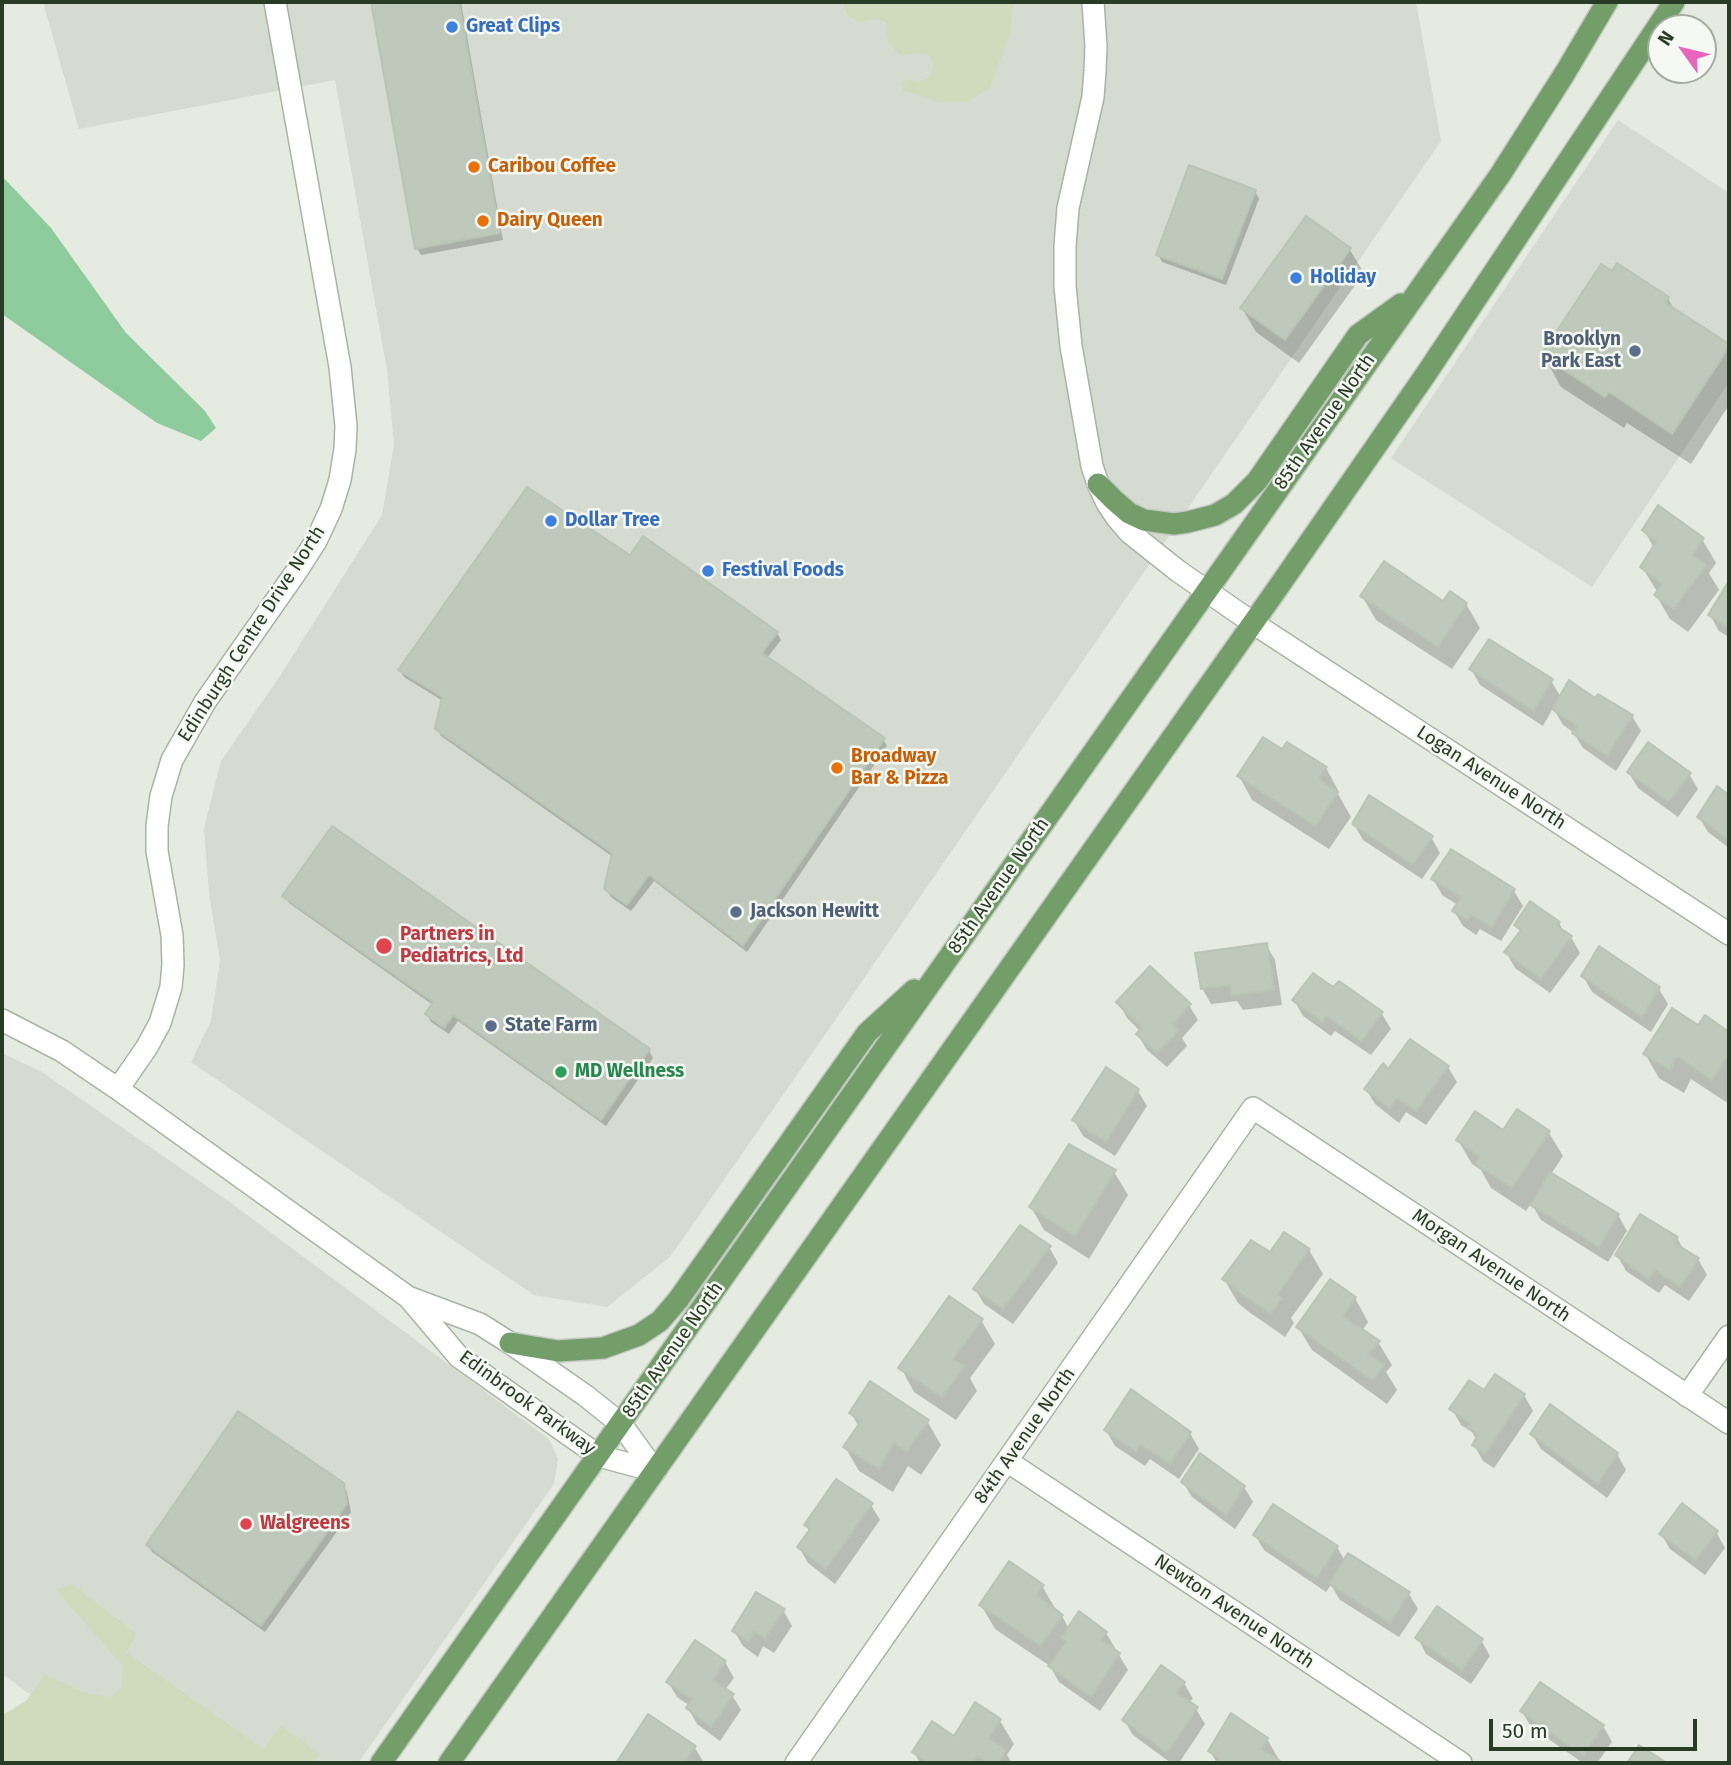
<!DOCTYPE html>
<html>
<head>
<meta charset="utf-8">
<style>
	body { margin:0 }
	#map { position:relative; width:1731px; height:1765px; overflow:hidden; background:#e6ebe2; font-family:"Fira Sans",sans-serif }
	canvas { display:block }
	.frame { position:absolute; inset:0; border:4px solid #283b24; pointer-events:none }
	.north { position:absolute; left:1647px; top:14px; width:70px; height:70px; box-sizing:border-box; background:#f5f8f3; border:2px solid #a3aca0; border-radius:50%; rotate:304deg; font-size:19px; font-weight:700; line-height:28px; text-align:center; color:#283b24 }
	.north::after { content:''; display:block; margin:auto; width:24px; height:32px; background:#e765bc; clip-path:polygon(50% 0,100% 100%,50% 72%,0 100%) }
	.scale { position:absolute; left:1489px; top:1719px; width:208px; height:32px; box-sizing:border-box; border:4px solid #283b24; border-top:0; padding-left:9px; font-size:21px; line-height:24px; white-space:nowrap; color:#283b24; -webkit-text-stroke:5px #f5f8f3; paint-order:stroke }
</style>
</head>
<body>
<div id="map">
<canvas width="1731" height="1765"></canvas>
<div class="frame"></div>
<div class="north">N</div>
<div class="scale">50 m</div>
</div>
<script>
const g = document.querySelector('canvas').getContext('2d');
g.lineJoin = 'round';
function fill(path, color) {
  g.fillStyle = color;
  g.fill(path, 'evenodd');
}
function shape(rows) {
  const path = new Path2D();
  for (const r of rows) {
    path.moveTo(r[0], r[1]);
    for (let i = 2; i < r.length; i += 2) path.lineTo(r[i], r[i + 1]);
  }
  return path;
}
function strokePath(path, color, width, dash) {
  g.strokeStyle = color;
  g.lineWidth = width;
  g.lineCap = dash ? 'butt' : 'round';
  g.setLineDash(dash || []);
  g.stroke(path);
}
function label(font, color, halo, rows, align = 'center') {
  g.font = font + ' "Fira Sans",sans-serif';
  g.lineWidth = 5;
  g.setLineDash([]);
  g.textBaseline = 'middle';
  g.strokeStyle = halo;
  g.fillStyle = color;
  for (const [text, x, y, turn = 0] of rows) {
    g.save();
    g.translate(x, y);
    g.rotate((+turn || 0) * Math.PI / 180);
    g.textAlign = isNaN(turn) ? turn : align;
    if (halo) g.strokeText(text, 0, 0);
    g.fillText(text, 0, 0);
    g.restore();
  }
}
const built = shape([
	[43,2,1416,2,1441,141,838,1016,670,1257,607,1307,534,1295,191,1062,211,1021,220,960,209,894,204,828,221,761,278,679,382,515,394,444,387,370,335,80,79,129],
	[1618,120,1729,193,1729,382,1592,587,1391,458],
	[2,1053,42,1072,231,1203,549,1439,558,1459,554,1484,358,1763,126,1763,2,1674]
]);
const green = shape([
	[843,2,1014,2,1012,10,1011,29,990,88,967,102,940,102,903,90,902,82,909,79,918,82,929,77,933,67,929,55,914,53,901,56,888,42,886,22,876,19,858,22,847,14],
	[72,1584,137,1634,126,1652,264,1749,281,1725,320,1754,313,1763,2,1763,2,1714,10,1711,27,1700,45,1674,88,1694,111,1697,121,1687,123,1666,56,1590]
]);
const water = shape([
	[2,176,51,228,126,333,205,411,216,428,201,441,157,423,2,314]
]);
const shadow = shape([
	[373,2,461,2,503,240,421,255,417,248],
	[1255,191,1259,199,1226,285,1162,262,1158,254],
	[1306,218,1350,250,1364,273,1299,363,1256,332,1242,308],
	[1612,274,1668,299,1675,311,1729,346,1729,405,1691,464,1627,423,1624,428,1561,387,1543,355],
	[1644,530,1702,539,1716,563,1709,573,1719,590,1688,632,1670,619,1656,595,1658,593,1642,567,1654,548],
	[1728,586,1729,586,1729,637,1719,631,1710,615],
	[1362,596,1443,604,1466,604,1480,628,1452,669,1376,620],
	[777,633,781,640,767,658,883,739,887,746,747,952,654,881,631,911,611,897,606,889,613,857,441,736,437,729,443,701,404,677,400,670],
	[1471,669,1551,681,1561,697,1596,700,1632,716,1641,731,1616,771,1583,748,1573,732,1563,725,1553,708,1543,726,1480,685],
	[1282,752,1326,768,1339,792,1338,794,1351,817,1329,849,1252,800,1239,776],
	[1629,773,1689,774,1698,789,1678,817,1638,788],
	[1718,789,1729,797,1729,848,1708,832,1699,817],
	[1354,824,1431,837,1440,853,1422,879,1363,840],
	[332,828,649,1051,653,1058,606,1126,458,1021,449,1034,431,1022,427,1014,433,1005,289,903,284,896],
	[1433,879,1514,891,1523,906,1501,941,1480,929,1476,935,1463,926,1454,911,1458,905,1442,895],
	[1530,904,1559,923,1565,934,1571,937,1580,953,1550,993,1515,968,1506,952,1521,933,1516,925],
	[1266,945,1275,960,1282,1005,1243,1010,1237,1001,1211,1004,1202,988],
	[1583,976,1659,989,1668,1004,1651,1032,1592,992],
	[1339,983,1382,1014,1391,1029,1371,1055,1335,1031,1331,1036,1303,1016,1294,1000,1333,989],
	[1118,1002,1189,1005,1198,1020,1182,1038,1187,1046,1167,1067,1147,1050,1138,1035,1141,1032,1127,1018],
	[1705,1018,1729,1034,1729,1097,1726,1102,1691,1079,1684,1093,1659,1078,1645,1054,1698,1028],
	[1448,1067,1457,1082,1426,1125,1406,1112,1399,1123,1375,1104,1366,1089,1388,1071],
	[1138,1091,1147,1106,1115,1156,1083,1136,1074,1120],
	[1517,1111,1549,1133,1563,1156,1551,1174,1618,1215,1627,1231,1608,1262,1541,1220,1531,1203,1526,1211,1491,1188,1481,1170,1472,1164,1458,1140,1503,1132],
	[1114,1172,1128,1195,1089,1259,1044,1230,1031,1207],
	[1677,1238,1684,1250,1698,1259,1707,1275,1689,1301,1665,1285,1659,1293,1626,1271,1617,1255],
	[1049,1247,1058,1263,1013,1324,984,1304,975,1289],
	[1309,1250,1323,1274,1291,1318,1294,1323,1285,1337,1249,1312,1238,1303,1224,1279,1271,1255],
	[1355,1298,1368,1322,1362,1331,1378,1342,1392,1365,1386,1372,1397,1390,1387,1404,1312,1350,1298,1327],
	[981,1320,995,1344,970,1378,977,1391,956,1420,914,1392,901,1368],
	[1484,1392,1524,1395,1533,1411,1494,1468,1483,1461,1474,1445,1477,1441,1472,1432,1461,1425,1452,1409],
	[851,1413,927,1421,941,1445,921,1475,908,1466,893,1492,859,1471,845,1447,859,1427],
	[1106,1430,1190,1433,1199,1449,1179,1479,1150,1459,1145,1466,1115,1446],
	[1532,1434,1617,1454,1626,1470,1607,1498,1541,1449],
	[1183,1482,1244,1487,1253,1502,1235,1529,1192,1497],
	[342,1484,347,1492,351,1512,265,1632,152,1552,148,1545],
	[871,1505,880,1520,835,1584,808,1563,799,1547,810,1533,806,1525],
	[1716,1532,1725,1548,1705,1575,1670,1549,1661,1534],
	[1255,1535,1337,1547,1345,1561,1409,1594,1418,1609,1399,1637,1340,1600,1331,1585,1326,1592,1264,1550],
	[1042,1586,1056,1610,1055,1611,1062,1616,1069,1629,1106,1633,1115,1648,1113,1651,1119,1655,1128,1670,1100,1711,1059,1682,1050,1666,995,1629,981,1605],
	[783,1610,792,1626,774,1653,763,1646,758,1657,743,1646,734,1631],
	[1418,1638,1481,1640,1490,1656,1471,1684,1426,1654],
	[725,1662,734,1678,725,1690,732,1695,741,1710,720,1741,697,1724,688,1708,690,1706,677,1697,668,1682],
	[1184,1683,1193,1699,1188,1703,1196,1709,1205,1724,1179,1763,1171,1763,1133,1735,1124,1720],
	[976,1704,1000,1721,1014,1744,1007,1755,1012,1763,920,1763,914,1752,955,1739],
	[1522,1711,1603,1726,1612,1742,1597,1763,1583,1763,1531,1727],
	[648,1716,695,1748,704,1763,619,1763],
	[1267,1739,1281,1763,1217,1763,1210,1751]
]);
const building = shape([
	[371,2,459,2,500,233,415,249,371,2],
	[1189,165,1256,190,1222,279,1156,255,1189,165],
	[1306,216,1351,248,1285,340,1240,308,1306,216],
	[1617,263,1669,297,1666,303,1729,344,1729,347,1672,434,1609,392,1605,397,1541,355,1601,264,1612,271,1617,263],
	[527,487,630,555,643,536,778,632,762,653,885,738,743,946,649,875,627,905,604,889,612,853,435,729,442,697,398,670,527,487],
	[1658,505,1704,538,1692,555,1706,565,1674,609,1654,595,1662,584,1640,567,1656,542,1642,530,1658,505],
	[1384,561,1443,601,1450,591,1467,603,1438,647,1360,596,1384,561],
	[1727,584,1729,584,1729,628,1708,615,1727,584],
	[1489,639,1553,679,1534,711,1469,669,1489,639],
	[1569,680,1595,698,1598,694,1633,715,1607,756,1572,733,1577,726,1552,709,1569,680],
	[1263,737,1282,749,1287,742,1327,767,1319,779,1338,792,1315,826,1237,776,1263,737],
	[1648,742,1691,773,1669,802,1627,772,1648,742],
	[1717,786,1729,795,1729,840,1697,817,1717,786],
	[1369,795,1433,836,1413,865,1352,824,1369,795],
	[332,826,650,1049,601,1120,453,1015,444,1028,425,1014,433,1002,282,896,332,826],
	[1451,849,1515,889,1492,927,1471,915,1467,920,1452,911,1461,897,1431,879,1451,849],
	[1530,901,1560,922,1557,926,1572,936,1541,979,1504,952,1521,930,1514,925,1530,901],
	[1267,943,1274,990,1232,995,1230,985,1201,989,1195,953,1267,943],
	[1599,946,1660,987,1642,1017,1581,976,1599,946],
	[1150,966,1191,1004,1172,1025,1179,1030,1157,1053,1136,1034,1142,1028,1116,1002,1150,966],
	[1313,973,1333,987,1339,981,1383,1012,1362,1041,1326,1016,1322,1022,1292,1000,1313,973],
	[1672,1008,1698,1025,1705,1015,1729,1032,1729,1054,1712,1080,1677,1056,1670,1070,1643,1054,1672,1008],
	[1410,1039,1449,1066,1416,1111,1397,1098,1390,1108,1364,1089,1383,1063,1388,1069,1410,1039],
	[1106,1067,1139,1089,1106,1142,1072,1120,1106,1067],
	[1517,1109,1550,1131,1512,1188,1475,1164,1480,1157,1456,1140,1475,1111,1503,1130,1517,1109],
	[1069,1144,1116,1170,1075,1236,1029,1207,1069,1144],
	[1550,1172,1619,1214,1599,1247,1530,1205,1550,1172],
	[1640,1214,1678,1237,1674,1243,1699,1258,1680,1287,1655,1270,1649,1279,1615,1255,1640,1214],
	[1020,1225,1051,1246,1003,1309,973,1289,1020,1225],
	[1284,1232,1310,1249,1277,1295,1282,1298,1271,1314,1233,1288,1234,1287,1222,1279,1251,1240,1270,1252,1284,1232],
	[1330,1279,1356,1297,1343,1316,1380,1341,1368,1354,1384,1365,1373,1381,1296,1327,1330,1279],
	[949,1296,983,1319,953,1359,965,1366,942,1397,898,1368,949,1296],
	[1495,1374,1525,1394,1485,1454,1472,1445,1478,1435,1467,1427,1470,1423,1449,1409,1469,1380,1484,1390,1495,1374],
	[870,1381,929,1420,907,1452,894,1443,879,1469,843,1447,861,1421,849,1413,870,1381],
	[1131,1389,1191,1432,1170,1464,1140,1445,1136,1452,1104,1430,1131,1389],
	[1550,1404,1618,1453,1598,1484,1530,1434,1550,1404],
	[238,1411,344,1483,347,1504,261,1626,146,1545,238,1411],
	[1200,1453,1245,1486,1226,1515,1181,1482,1200,1453],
	[836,1479,873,1503,826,1569,797,1547,810,1529,804,1525,836,1479],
	[1682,1503,1718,1531,1696,1560,1659,1534,1682,1503],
	[1273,1504,1338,1546,1317,1578,1253,1535,1273,1504],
	[1348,1553,1410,1592,1390,1623,1329,1584,1348,1553],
	[1009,1561,1044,1585,1037,1595,1063,1615,1040,1646,979,1605,1009,1561],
	[756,1592,785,1609,765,1638,754,1631,749,1642,732,1631,756,1592],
	[1437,1606,1483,1639,1462,1670,1415,1638,1437,1606],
	[1079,1611,1107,1632,1101,1640,1120,1653,1091,1697,1048,1666,1066,1642,1061,1638,1079,1611],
	[695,1640,726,1661,713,1680,734,1694,711,1727,686,1708,692,1699,666,1682,695,1640],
	[1161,1665,1185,1682,1176,1693,1198,1707,1167,1753,1122,1720,1161,1665],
	[1540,1682,1604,1725,1583,1756,1520,1711,1540,1682],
	[975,1702,1001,1719,989,1738,1006,1750,999,1763,988,1763,977,1756,972,1763,928,1763,912,1752,932,1721,954,1736,975,1702],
	[1231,1713,1268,1738,1262,1749,1283,1763,1217,1763,1220,1759,1208,1751,1231,1713],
	[648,1714,696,1746,684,1763,616,1763,648,1714],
	[1639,1745,1667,1763,1627,1763,1639,1745]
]);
const minor = shape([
	[1093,2,1096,46,1095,71,1093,97,1068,208,1065,246,1065,286,1071,346,1092,466,1098,484,1107,503,1117,518,1129,532,1178,571,1253,623,1729,934],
	[2,1020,62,1051,118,1089,408,1297,480,1324,510,1343,586,1396,621,1424,655,1471],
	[118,1089,147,1047,160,1023,171,987,173,965,172,935,157,851,157,826,161,796,172,760,205,702,296,572,316,541,331,509,340,480,345,449,346,426,340,367,275,2],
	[409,1298,459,1357,562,1430,599,1456,655,1471],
	[1687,1396,1729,1336],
	[1007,1461,1461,1763],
	[796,1763,1253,1108,1729,1423]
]);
const major = shape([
	[1098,484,1114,500,1129,513,1144,520,1174,524,1188,522,1215,515,1234,504,1257,481,1358,335,1401,304],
	[510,1343,558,1351,603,1348,639,1335,660,1321,678,1300,867,1033,914,990],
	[381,1763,1500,175,1565,73,1607,2],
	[449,1763,1277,589,1426,374,1674,2]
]);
const markers = [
	[452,27,7,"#3f7fe0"],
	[474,167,7,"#e8710a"],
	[483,221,7,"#e8710a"],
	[1296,278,7,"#3f7fe0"],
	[1635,351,7,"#5c6f8a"],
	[551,521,7,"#3f7fe0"],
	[708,571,7,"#3f7fe0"],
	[837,768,7,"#e8710a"],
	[736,912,7,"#5c6f8a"],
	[384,946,9,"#e0444e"],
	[491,1026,7,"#5c6f8a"],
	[561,1072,7,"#2e9e5b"],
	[246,1524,7,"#e0444e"]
];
const shopNames = [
	["Great Clips",466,27],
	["Holiday",1310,278],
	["Dollar Tree",565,521],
	["Festival Foods",722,571]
];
const foodNames = [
	["Caribou Coffee",488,167],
	["Dairy Queen",497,221],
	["Broadway",851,757],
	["Bar & Pizza",851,779]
];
const serviceNames = [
	["Brooklyn",1621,340,"right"],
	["Park East",1621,362,"right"],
	["Jackson Hewitt",750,912],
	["State Farm",505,1026]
];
const streetNames = [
	["85th Avenue North",1325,422,-55],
	["Edinburgh Centre Drive North",252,634,-57],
	["Logan Avenue North",1491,778,33],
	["85th Avenue North",999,886,-55],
	["Morgan Avenue North",1491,1266,34],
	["85th Avenue North",673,1350,-55],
	["Edinbrook Parkway",527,1403,36],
	["84th Avenue North",1025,1436,-55],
	["Newton Avenue North",1234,1612,34]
];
const healthNames = [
	["Partners in",400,935],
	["Pediatrics, Ltd",400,957],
	["Walgreens",260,1524]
];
const leisureNames = [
	["MD Wellness",575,1072]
];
fill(built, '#d5dbd1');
fill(green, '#d0dbbd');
fill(water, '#8fcc9d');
fill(shadow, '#0003');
fill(building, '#bfc9bb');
strokePath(building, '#bac4b5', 2);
strokePath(minor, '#a9b3a5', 24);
strokePath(major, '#c3c8c2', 24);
strokePath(minor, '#fff', 21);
strokePath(major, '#739e6a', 21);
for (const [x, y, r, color] of markers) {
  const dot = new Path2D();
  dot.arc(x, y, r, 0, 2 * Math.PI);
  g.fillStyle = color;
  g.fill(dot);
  strokePath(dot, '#f5f8f3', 2.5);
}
label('bold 19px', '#366cbe', '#f5f8f3', shopNames, 'left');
label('bold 19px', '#c56008', '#f5f8f3', foodNames, 'left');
label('bold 19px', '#4e5e75', '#f5f8f3', serviceNames, 'left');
label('19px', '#283b24', '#f5f8f3', streetNames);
label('bold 19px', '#be3a42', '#f5f8f3', healthNames, 'left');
label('bold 19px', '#27864d', '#f5f8f3', leisureNames, 'left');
</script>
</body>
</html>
